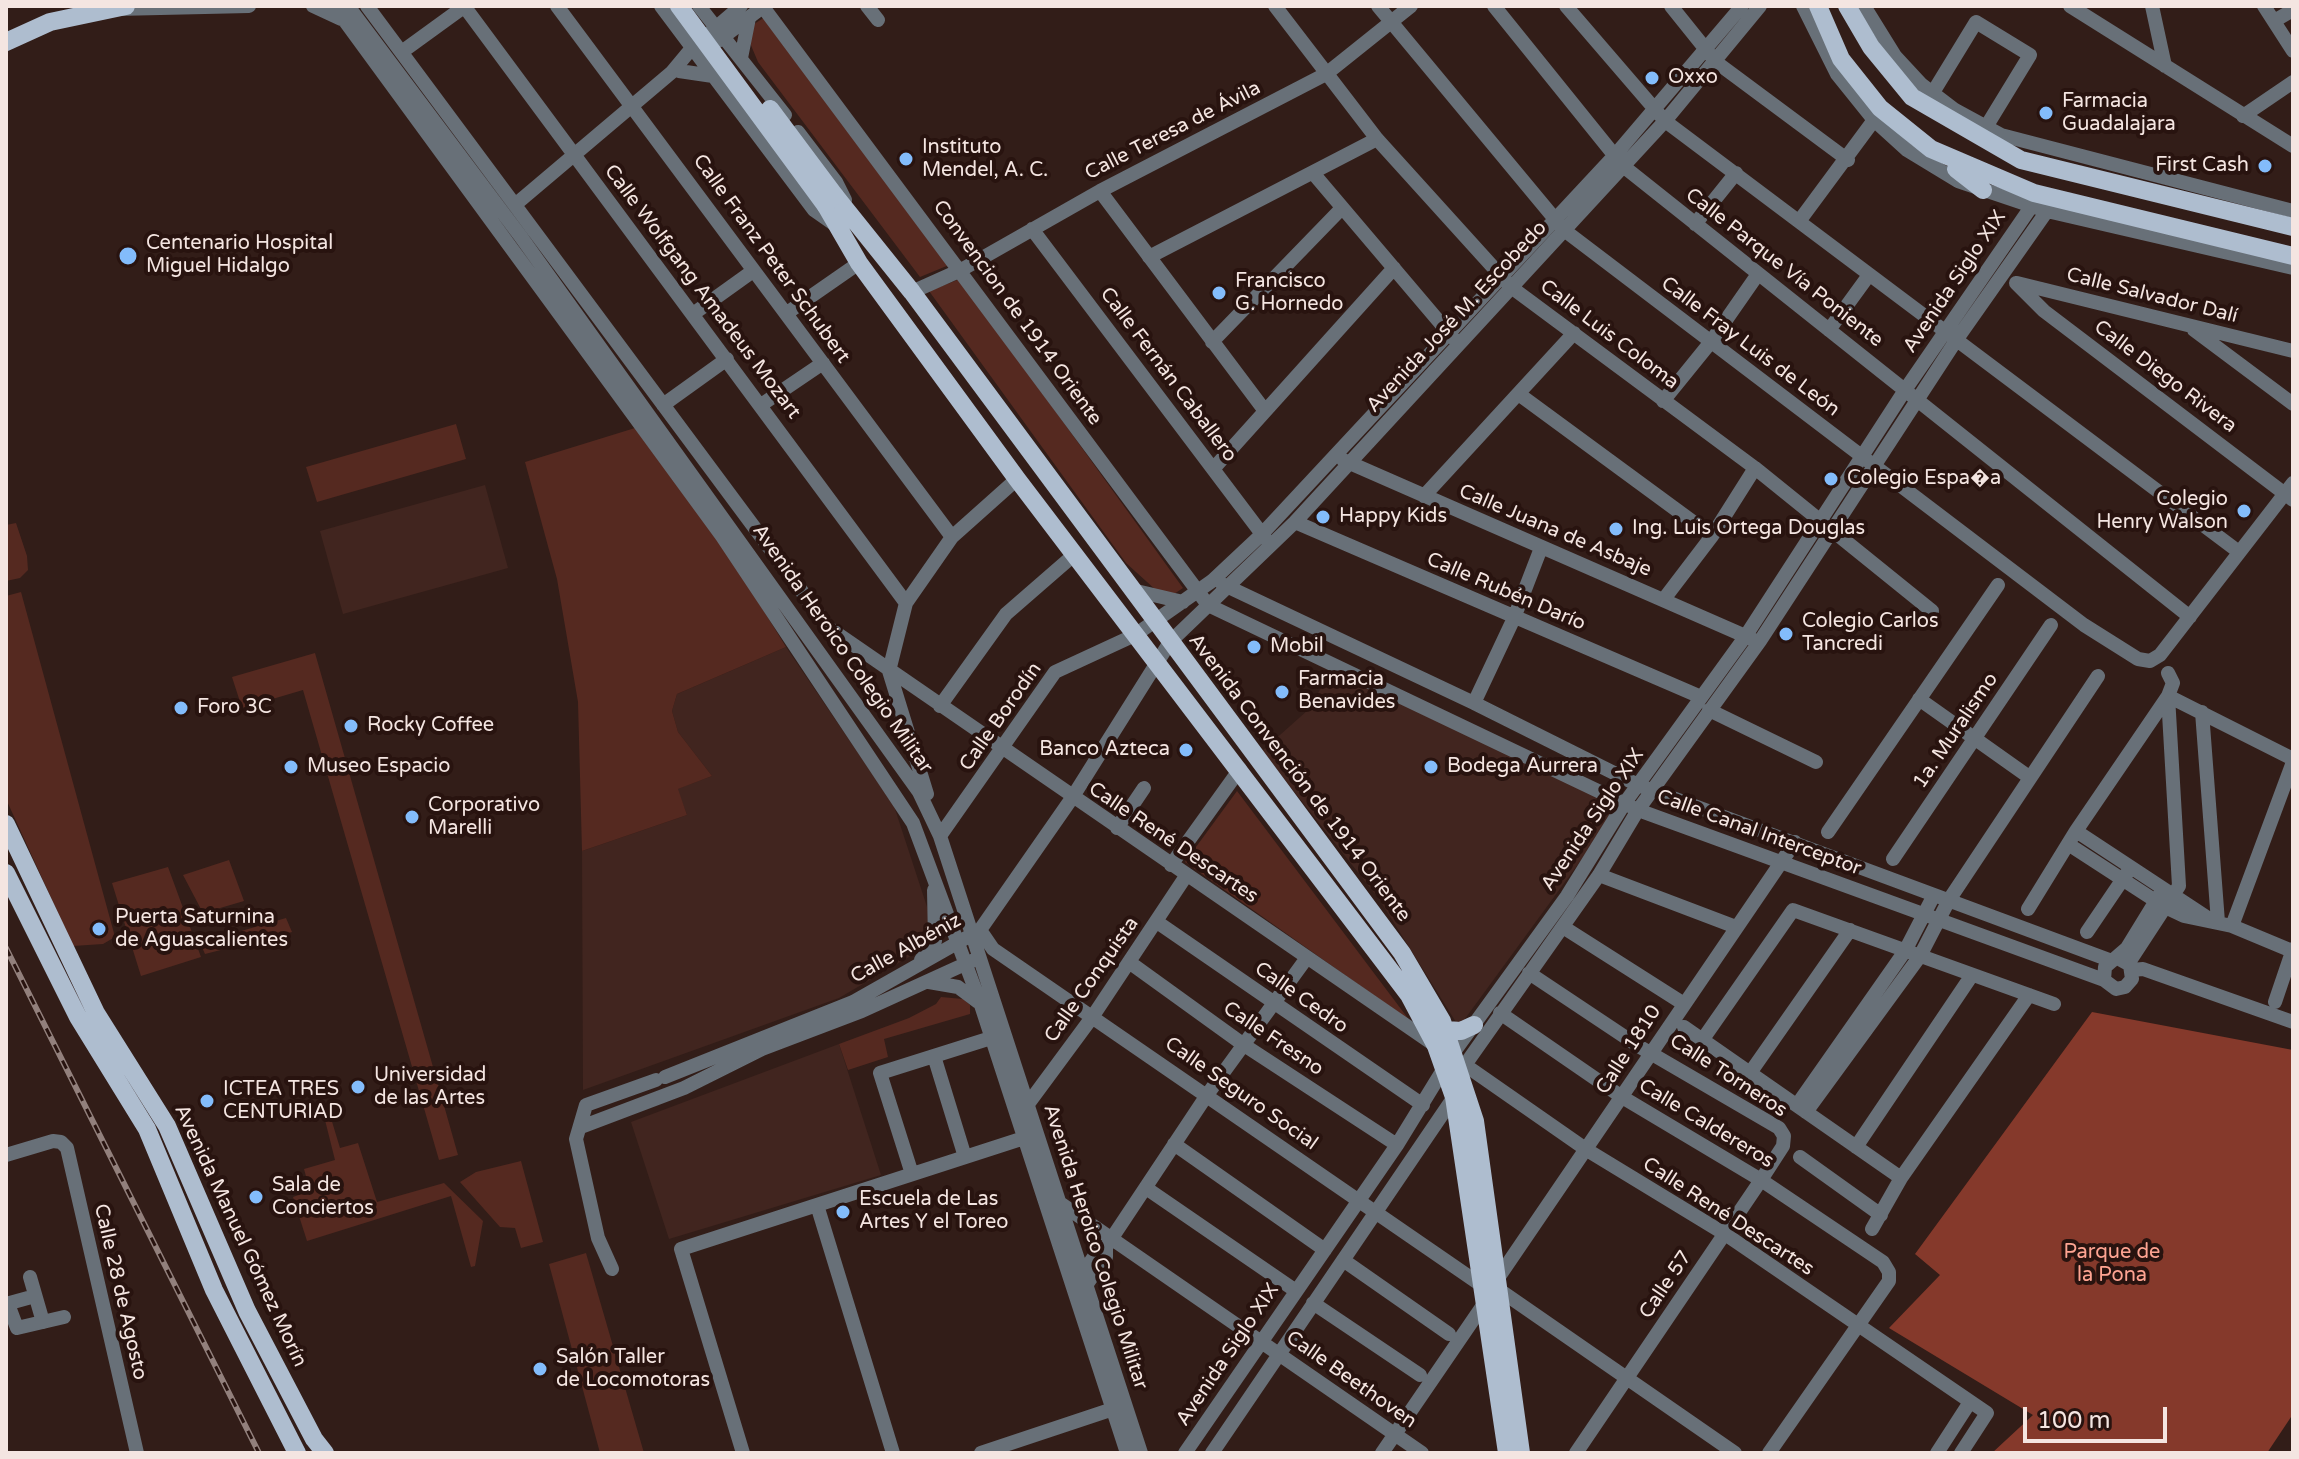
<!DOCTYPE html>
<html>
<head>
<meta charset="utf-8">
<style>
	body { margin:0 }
	#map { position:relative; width:2299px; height:1459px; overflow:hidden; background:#321d18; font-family:"Varela Round",sans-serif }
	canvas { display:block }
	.frame { position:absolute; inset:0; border:8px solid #f4e5e1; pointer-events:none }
	.scale { position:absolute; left:2023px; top:1407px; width:144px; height:36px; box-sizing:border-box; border:4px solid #f4e5e1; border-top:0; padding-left:10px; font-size:24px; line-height:28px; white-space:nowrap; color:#f4e5e1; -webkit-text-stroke:6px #28130f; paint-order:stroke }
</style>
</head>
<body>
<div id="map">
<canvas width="2299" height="1459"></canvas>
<div class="frame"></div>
<div class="scale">100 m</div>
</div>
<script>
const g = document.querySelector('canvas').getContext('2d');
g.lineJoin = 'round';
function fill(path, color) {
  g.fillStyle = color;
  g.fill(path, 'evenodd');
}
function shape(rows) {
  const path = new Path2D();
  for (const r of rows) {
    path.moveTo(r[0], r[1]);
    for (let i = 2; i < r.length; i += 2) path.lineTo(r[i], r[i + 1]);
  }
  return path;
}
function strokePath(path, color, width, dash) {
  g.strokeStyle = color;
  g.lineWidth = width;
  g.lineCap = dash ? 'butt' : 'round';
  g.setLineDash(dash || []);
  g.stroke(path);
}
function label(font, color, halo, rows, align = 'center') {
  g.font = font + ' "Varela Round",sans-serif';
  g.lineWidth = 8;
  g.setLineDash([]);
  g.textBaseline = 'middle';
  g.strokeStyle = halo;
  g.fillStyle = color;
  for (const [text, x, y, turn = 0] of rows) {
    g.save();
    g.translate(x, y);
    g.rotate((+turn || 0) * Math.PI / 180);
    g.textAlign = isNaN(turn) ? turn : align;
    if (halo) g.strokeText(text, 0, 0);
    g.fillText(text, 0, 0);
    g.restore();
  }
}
const built = shape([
	[485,485,508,568,343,614,320,531],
	[786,647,894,806,931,919,926,947,839,998,583,1090,582,851,687,815,677,789,712,776,678,732,672,711,677,694],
	[1334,666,1622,804,1459,1027,1379,899,1262,751,1308,710],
	[839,1044,881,1175,669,1239,631,1122]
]);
const green = shape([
	[765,17,949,265,920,277,758,62,750,43,751,26],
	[960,279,1183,588,1174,594,1157,591,1126,563,929,291],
	[456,424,466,459,317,502,306,467],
	[635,428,733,561,786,647,677,694,672,711,678,732,712,776,678,789,687,815,582,851,578,702,557,579,525,462],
	[16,523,27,556,28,570,20,578,6,581,6,525],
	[21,592,115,937,103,944,73,946,6,799,6,596],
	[315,653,443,1102,458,1155,439,1160,303,690,242,708,232,677],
	[1237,791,1410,1021,1185,862],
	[229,860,244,901,203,913,183,875],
	[168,867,201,957,141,976,112,883],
	[286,918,292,932,205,954,200,943],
	[941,997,963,999,970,1005,970,1014,884,1039,888,1057,848,1070,839,1044,909,1018,936,1004],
	[330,1115,340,1148,358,1143,377,1202,444,1183,483,1221,475,1266,471,1267,451,1196,307,1241,293,1197,310,1191,304,1169,335,1160,324,1116],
	[521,1161,543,1242,521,1248,515,1228,500,1227,460,1182,476,1172],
	[586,1253,644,1453,600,1453,549,1264]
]);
const forest = shape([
	[2092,1012,2293,1050,2293,1414,2267,1453,1992,1453,2033,1415,1889,1328,1940,1275,1915,1254]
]);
const minor = shape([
	[313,6,341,19],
	[334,6,722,536,913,823,981,1005,1127,1453],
	[348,6,521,237,919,792,940,836,1141,1453],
	[367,6,829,628,1436,1046],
	[464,6,906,603],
	[557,6,952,537],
	[661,6,814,210,834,224],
	[699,6,785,115],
	[867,6,878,20],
	[1275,6,1377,139,1511,287,1755,468,1932,611],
	[1378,6,1564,230,2084,625,2138,659,2150,661,2160,655,2293,483],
	[1494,6,1623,166,2190,617],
	[1566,6,1665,121,2239,552],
	[1671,6,1716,62,1848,160],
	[1803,6,1837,74,1874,120,1907,150,1958,181,2047,211,2293,268],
	[1864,6,1895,56,1921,84,1955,110,2001,135,2293,211],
	[2070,6,2293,146],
	[2152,6,2165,66],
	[2264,6,2293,51],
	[763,7,1208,605,1638,810,2104,980],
	[116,9,249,6],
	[2274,21,2293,10],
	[718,41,764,6],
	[403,51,465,6],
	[741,58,749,18],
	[679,71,713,76],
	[1932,94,1976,22,2030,55,1986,127],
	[2243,116,2293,82],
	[798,132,836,182,845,200],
	[1313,173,1453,338],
	[1100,191,1265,411],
	[516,204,672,72,692,48,741,6],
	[1800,220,1874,120],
	[1695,224,1736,173],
	[1032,229,1265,538],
	[1149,257,1377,139],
	[2016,283,2044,311,2293,500],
	[2017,283,2293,351],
	[912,292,961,270,1100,191,1326,74,1411,6],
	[787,313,859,263],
	[693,314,753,271],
	[1829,330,1869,275],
	[2194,330,2293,404],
	[1212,342,1342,208],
	[1520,395,1712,536],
	[1663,401,1710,343,1758,274],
	[663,405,727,359],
	[761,405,823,363],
	[1343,460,1752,639],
	[1214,468,1394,268],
	[1424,496,1574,333],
	[1295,522,1701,697],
	[1222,584,1474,703,1638,785,2112,961],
	[1132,590,1183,602],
	[1664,599,1712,536,1755,468],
	[1919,699,2029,777],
	[1474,703,1514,618,1541,548],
	[940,706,1006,614,1075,554],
	[1709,710,1816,762],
	[2202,712,2218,922],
	[927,794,889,671,906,603,952,537,1017,479],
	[1117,828,1144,788],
	[2076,831,2208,918],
	[1828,832,1998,585],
	[940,836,1055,672,1135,635,1212,581,1261,535,1616,154,1742,6],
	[2068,844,2165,907,2184,916,2232,926,2292,951],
	[1893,859,2051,625],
	[1171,865,1240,769],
	[1599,875,1736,927],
	[2028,909,2076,831,2168,696,2173,683,2168,673],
	[1157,922,1423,1105],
	[2232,926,2293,762],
	[1563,927,1684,1004],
	[980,930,993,949,1484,1287],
	[2087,932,2127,873],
	[921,960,935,941,934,890],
	[2121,960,2130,965,2132,979,2125,987,2116,989,2104,980,2105,967,2127,948,2162,891],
	[1129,962,1244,1045,1397,1145],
	[2128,964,2179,886,2168,696,2293,759],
	[2132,970,2143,969,2293,1022],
	[1529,973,1640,1047,1779,1128,1784,1136,1783,1146,1761,1180,1576,1453],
	[929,982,958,987,978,1002],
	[2275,1002,2293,949],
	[1500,1013,1622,1097,1761,1180,1883,1262,1889,1272,1889,1281,1769,1453],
	[1684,1027,1901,1178],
	[1703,1039,1793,910,2054,1004],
	[934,1056,965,1157],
	[1465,1065,1587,1150,1725,1234,1987,1413,1961,1453],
	[1750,1073,1850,930],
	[665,1077,853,1002,980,930,1072,798,1170,642,1295,522,1665,121,1760,6],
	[1028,1104,1093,1016,1186,876],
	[1797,1105,1905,951,1934,895],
	[1806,1112,1920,956,1949,900,2098,676],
	[581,1127,684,1088,762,1049,862,1011,974,960],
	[1174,1144,1325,1250],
	[1856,1147,1972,975],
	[6,1155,53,1141,61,1142,67,1148,137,1453],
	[1800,1157,1881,1215],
	[912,1174,880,1073,991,1038],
	[1146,1188,1296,1291],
	[1060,1203,1422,1453],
	[817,1205,893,1453],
	[1872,1229,1901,1178,2029,995],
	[1343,1260,1449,1334],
	[612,1269,598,1238,576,1139,586,1105,656,1080],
	[30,1277,43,1322],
	[1080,1277,1098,1251,1106,1247,1207,1095,1306,959],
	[1496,1281,1795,842],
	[1498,1289,1735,1453],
	[1082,1291,1106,1257,1106,1247],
	[1313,1303,1420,1375],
	[6,1304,35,1296],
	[8,1304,17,1328,64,1317],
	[743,1453,681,1249,1024,1138],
	[981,1453,1113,1409],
	[1185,1453,1397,1145,1454,1052,1567,896,1624,804,1745,637,1905,390,2031,207],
	[1212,1453,1454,1097,1465,1065,1599,875,1638,810,1760,641,1957,339,2047,211],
	[1382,1453,1486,1301],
	[1937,1453,1970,1402]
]);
const major = shape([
	[1818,6,1841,59,1880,108,1931,149,2034,193,2293,256],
	[1847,6,1871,47,1912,97,2021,160,2293,227],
	[6,42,50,22,126,6],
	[1956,169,1983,190],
	[835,196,912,292,1402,953,1442,1021,1475,1121,1521,1453],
	[826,206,859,263,1017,479,1409,995,1436,1046,1454,1097,1507,1453],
	[6,824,96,1013,167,1126,247,1311,314,1439,325,1453],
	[6,873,78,1017,147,1129,214,1290,297,1453],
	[1446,1030,1461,1031,1474,1025]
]);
const rail = shape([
	[6,948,259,1453]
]);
const majorBridge = shape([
	[679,6,826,206],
	[770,109,835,196]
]);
const markers = [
	[1652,78,8,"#83bcfb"],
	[2046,113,8,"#83bcfb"],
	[906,159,8,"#83bcfb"],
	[2265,166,8,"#83bcfb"],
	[128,256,10,"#83bcfb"],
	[1219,293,8,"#83bcfb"],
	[1831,479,8,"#83bcfb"],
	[2244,511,8,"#83bcfb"],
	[1323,517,8,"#83bcfb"],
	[1616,529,8,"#83bcfb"],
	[1786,634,8,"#83bcfb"],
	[1254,647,8,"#83bcfb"],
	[1282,692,8,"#83bcfb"],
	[181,708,8,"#83bcfb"],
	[351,726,8,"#83bcfb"],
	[1186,750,8,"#83bcfb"],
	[291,767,8,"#83bcfb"],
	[1431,767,8,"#83bcfb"],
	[412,817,8,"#83bcfb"],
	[99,929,8,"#83bcfb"],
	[358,1087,8,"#83bcfb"],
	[207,1101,8,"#83bcfb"],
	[256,1197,8,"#83bcfb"],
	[843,1212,8,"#83bcfb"],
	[540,1369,8,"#83bcfb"]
];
const poiNames = [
	["Oxxo",1668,78],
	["Farmacia",2062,102],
	["Guadalajara",2062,125],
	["Instituto",922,148],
	["Mendel, A. C.",922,171],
	["First Cash",2249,166,"right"],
	["Centenario Hospital",146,244],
	["Miguel Hidalgo",146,267],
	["Francisco",1235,282],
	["G. Hornedo",1235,305],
	["Colegio Espa�a",1847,479],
	["Colegio",2228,500,"right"],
	["Henry Walson",2228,523,"right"],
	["Happy Kids",1339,517],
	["Ing. Luis Ortega Douglas",1632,529],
	["Colegio Carlos",1802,622],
	["Tancredi",1802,645],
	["Mobil",1270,647],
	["Farmacia",1298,680],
	["Benavides",1298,703],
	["Foro 3C",197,708],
	["Rocky Coffee",367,726],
	["Banco Azteca",1170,750,"right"],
	["Museo Espacio",307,767],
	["Bodega Aurrera",1447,767],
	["Corporativo",428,806],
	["Marelli",428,829],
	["Puerta Saturnina",115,918],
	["de Aguascalientes",115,941],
	["Universidad",374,1076],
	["de las Artes",374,1099],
	["ICTEA TRES",223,1090],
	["CENTURIAD",223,1113],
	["Sala de",272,1186],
	["Conciertos",272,1209],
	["Escuela de Las",859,1200],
	["Artes Y el Toreo",859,1223],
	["Salón Taller",556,1358],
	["de Locomotoras",556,1381]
];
const streetNames = [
	["Calle Teresa de Ávila",1173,131,-27],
	["Calle Franz Peter Schubert",771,259,54],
	["Calle Parque Vía Poniente",1784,268,38],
	["Avenida Siglo XIX",1955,282,-56],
	["Calle Wolfgang Amadeus Mozart",702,292,53],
	["Calle Salvador Dalí",2152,296,14],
	["Convencion de 1914 Oriente",1017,313,54],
	["Avenida José M. Escobedo",1457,317,-47],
	["Calle Luis Coloma",1609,335,37],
	["Calle Fray Luis de León",1750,347,37],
	["Calle Fernán Caballero",1168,375,53],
	["Calle Diego Rivera",2165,377,37],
	["Calle Juana de Asbaje",1555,531,23],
	["Calle Rubén Darío",1506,592,23],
	["Avenida Heroico Colegio Militar",842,649,55],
	["Calle Borodín",1001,717,-55],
	["1a. Muralismo",1956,731,-56],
	["Avenida Convención de 1914 Oriente",1299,778,53],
	["Avenida Siglo XIX",1593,820,-56],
	["Calle Canal Interceptor",1759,833,20],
	["Calle René Descartes",1173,843,34],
	["Calle Albéniz",906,949,-29],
	["Calle Conquista",1092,980,-55],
	["Calle Cedro",1301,998,35],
	["Calle Fresno",1273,1039,34],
	["Calle 1810",1629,1050,-57],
	["Calle Torneros",1728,1076,33],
	["Calle Seguro Social",1241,1094,35],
	["Calle Caldereros",1706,1124,31],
	["Calle René Descartes",1728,1217,33],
	["Avenida Manuel Gómez Morín",240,1236,65],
	["Avenida Heroico Colegio Militar",1095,1247,72],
	["Calle 57",1666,1285,-56],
	["Calle 28 de Agosto",120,1292,77],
	["Avenida Siglo XIX",1228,1355,-56],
	["Calle Beethoven",1351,1380,35]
];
const parkNames = [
	["Parque de",2112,1253],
	["la Pona",2112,1276]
];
fill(built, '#41251f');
fill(green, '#552920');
fill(forest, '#85392b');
strokePath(minor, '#687078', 14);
strokePath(major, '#aebdcf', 18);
strokePath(rail, '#92807c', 6);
strokePath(rail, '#28130f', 3, [9]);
strokePath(majorBridge, '#aebdcf', 18);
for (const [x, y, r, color] of markers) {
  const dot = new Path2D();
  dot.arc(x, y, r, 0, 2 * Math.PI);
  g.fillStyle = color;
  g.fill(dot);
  strokePath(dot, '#28130f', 3);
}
label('20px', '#f4e5e1', '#28130f', poiNames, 'left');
label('20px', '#f4e5e1', '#28130f', streetNames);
label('20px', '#fea492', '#28130f', parkNames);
</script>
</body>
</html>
